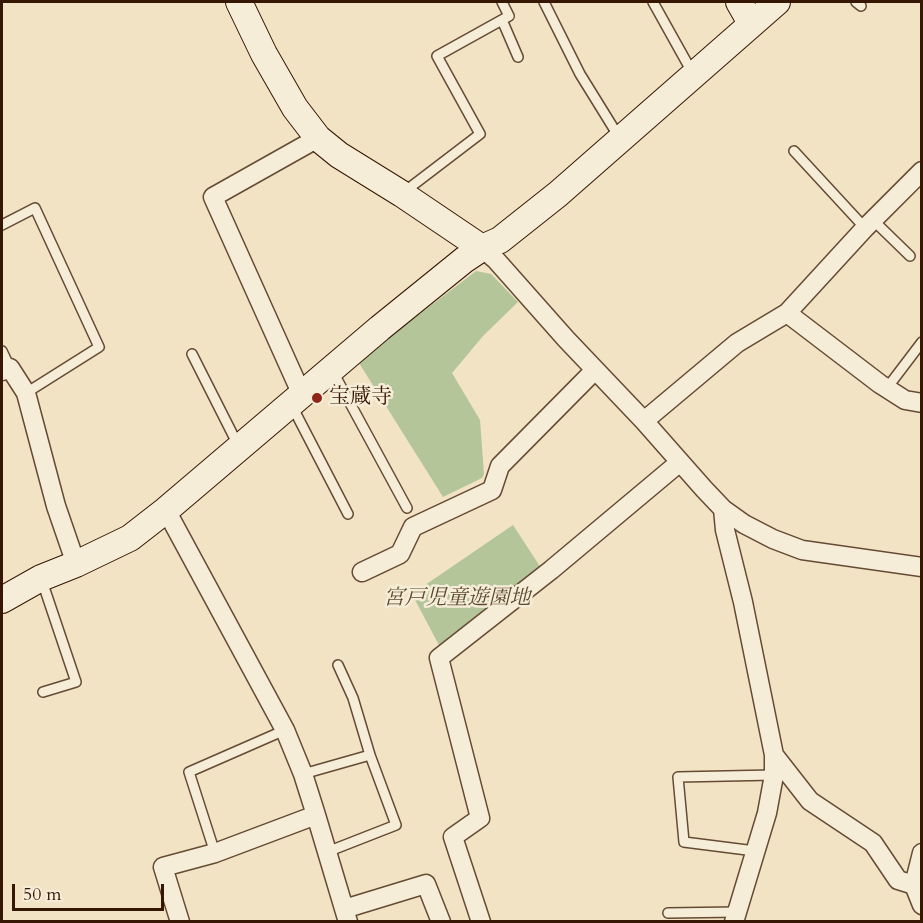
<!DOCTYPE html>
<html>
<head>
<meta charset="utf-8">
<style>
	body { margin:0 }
	#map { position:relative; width:923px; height:923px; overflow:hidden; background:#f1e3c3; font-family:Cardo,serif }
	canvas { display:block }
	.frame { position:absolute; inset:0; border:3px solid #361704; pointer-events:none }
	.scale { position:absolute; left:12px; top:884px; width:152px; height:27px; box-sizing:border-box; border:3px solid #361704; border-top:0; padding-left:8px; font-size:18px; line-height:21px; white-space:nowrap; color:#361704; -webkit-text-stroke:4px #f6edd8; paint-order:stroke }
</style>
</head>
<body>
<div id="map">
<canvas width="923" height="923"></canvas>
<div class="frame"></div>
<div class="scale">50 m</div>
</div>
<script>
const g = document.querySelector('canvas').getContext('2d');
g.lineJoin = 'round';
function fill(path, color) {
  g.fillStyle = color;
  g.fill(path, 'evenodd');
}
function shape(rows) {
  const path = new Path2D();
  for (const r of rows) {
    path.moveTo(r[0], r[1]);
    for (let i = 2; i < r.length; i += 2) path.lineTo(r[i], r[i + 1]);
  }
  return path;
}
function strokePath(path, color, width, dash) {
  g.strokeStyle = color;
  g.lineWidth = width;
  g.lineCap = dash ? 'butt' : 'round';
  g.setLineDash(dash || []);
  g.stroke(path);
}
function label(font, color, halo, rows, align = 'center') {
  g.font = font + ' Cardo,"Noto Serif JP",serif';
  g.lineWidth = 5;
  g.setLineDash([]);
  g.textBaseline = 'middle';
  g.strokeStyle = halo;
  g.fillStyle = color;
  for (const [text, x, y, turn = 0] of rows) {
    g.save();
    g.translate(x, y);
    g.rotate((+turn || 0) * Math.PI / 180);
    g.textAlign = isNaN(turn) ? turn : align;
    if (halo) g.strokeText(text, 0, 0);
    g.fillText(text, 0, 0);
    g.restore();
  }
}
const green = shape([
	[476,271,491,274,518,302,483,336,452,373,480,420,484,474,482,478,443,497,359,363,395,333],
	[513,525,541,568,441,649,412,594]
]);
const lane = shape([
	[544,2,580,74,619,137],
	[653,2,692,72],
	[856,2,861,6],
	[502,20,518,57],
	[794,151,865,228],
	[404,192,480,134,437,56,509,16,502,2],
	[873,220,910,256],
	[2,225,35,208,99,347,26,393],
	[2,351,10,368],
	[192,354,238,445],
	[332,370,407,508],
	[887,388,922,342],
	[292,406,348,514],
	[42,581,76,682,43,692],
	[338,665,353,698,370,755],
	[303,774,370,755,396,825,327,852],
	[755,851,684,842,678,777,774,775],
	[215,853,189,772,285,730],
	[668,913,737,912]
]);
const street = shape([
	[482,248,496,260,566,339,644,421,704,489,723,509,744,524,773,539,802,550,922,567],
	[787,313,880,384,905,400,922,403],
	[2,371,10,368,26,393,56,506,76,564],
	[302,395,213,197,318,138],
	[644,421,737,343,787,313,865,228,922,171],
	[723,509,725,530,743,602,774,755,810,801,873,843,898,880,914,885],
	[166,510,285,730,303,774,316,815,215,853,163,867,180,922],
	[362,572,400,554,413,527,492,490,500,466,595,370],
	[316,815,348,922],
	[922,853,914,885,922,905],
	[344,909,426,884,441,922],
	[481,922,453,837,480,818,439,658,551,570,680,462],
	[734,922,767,813,774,775,774,755]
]);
const secondary = shape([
	[239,2,264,54,295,108,318,138,339,155,402,194,482,248],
	[739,2,751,23],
	[2,600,41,578,76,564,130,538,166,510,380,328,464,260,482,248,500,240,558,194,777,2]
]);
const markers = [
	[317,398,6,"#8f2418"]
];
const poiNames = [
	["宝蔵寺",329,398]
];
const parkNames = [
	["宮戸児童遊園地",457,599]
];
fill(green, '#b3c599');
strokePath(lane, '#654a34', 12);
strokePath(street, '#654a34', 21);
strokePath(secondary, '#361704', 28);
strokePath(lane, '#f6edd8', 9);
strokePath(street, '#f6edd8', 18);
strokePath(secondary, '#f6edd8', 26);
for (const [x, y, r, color] of markers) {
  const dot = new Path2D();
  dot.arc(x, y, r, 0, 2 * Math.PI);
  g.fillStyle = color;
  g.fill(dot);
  strokePath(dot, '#f6edd8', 2);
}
label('21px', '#361704', '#f6edd8', poiNames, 'left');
label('italic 21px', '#5c4b31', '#f6edd8', parkNames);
</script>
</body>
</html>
